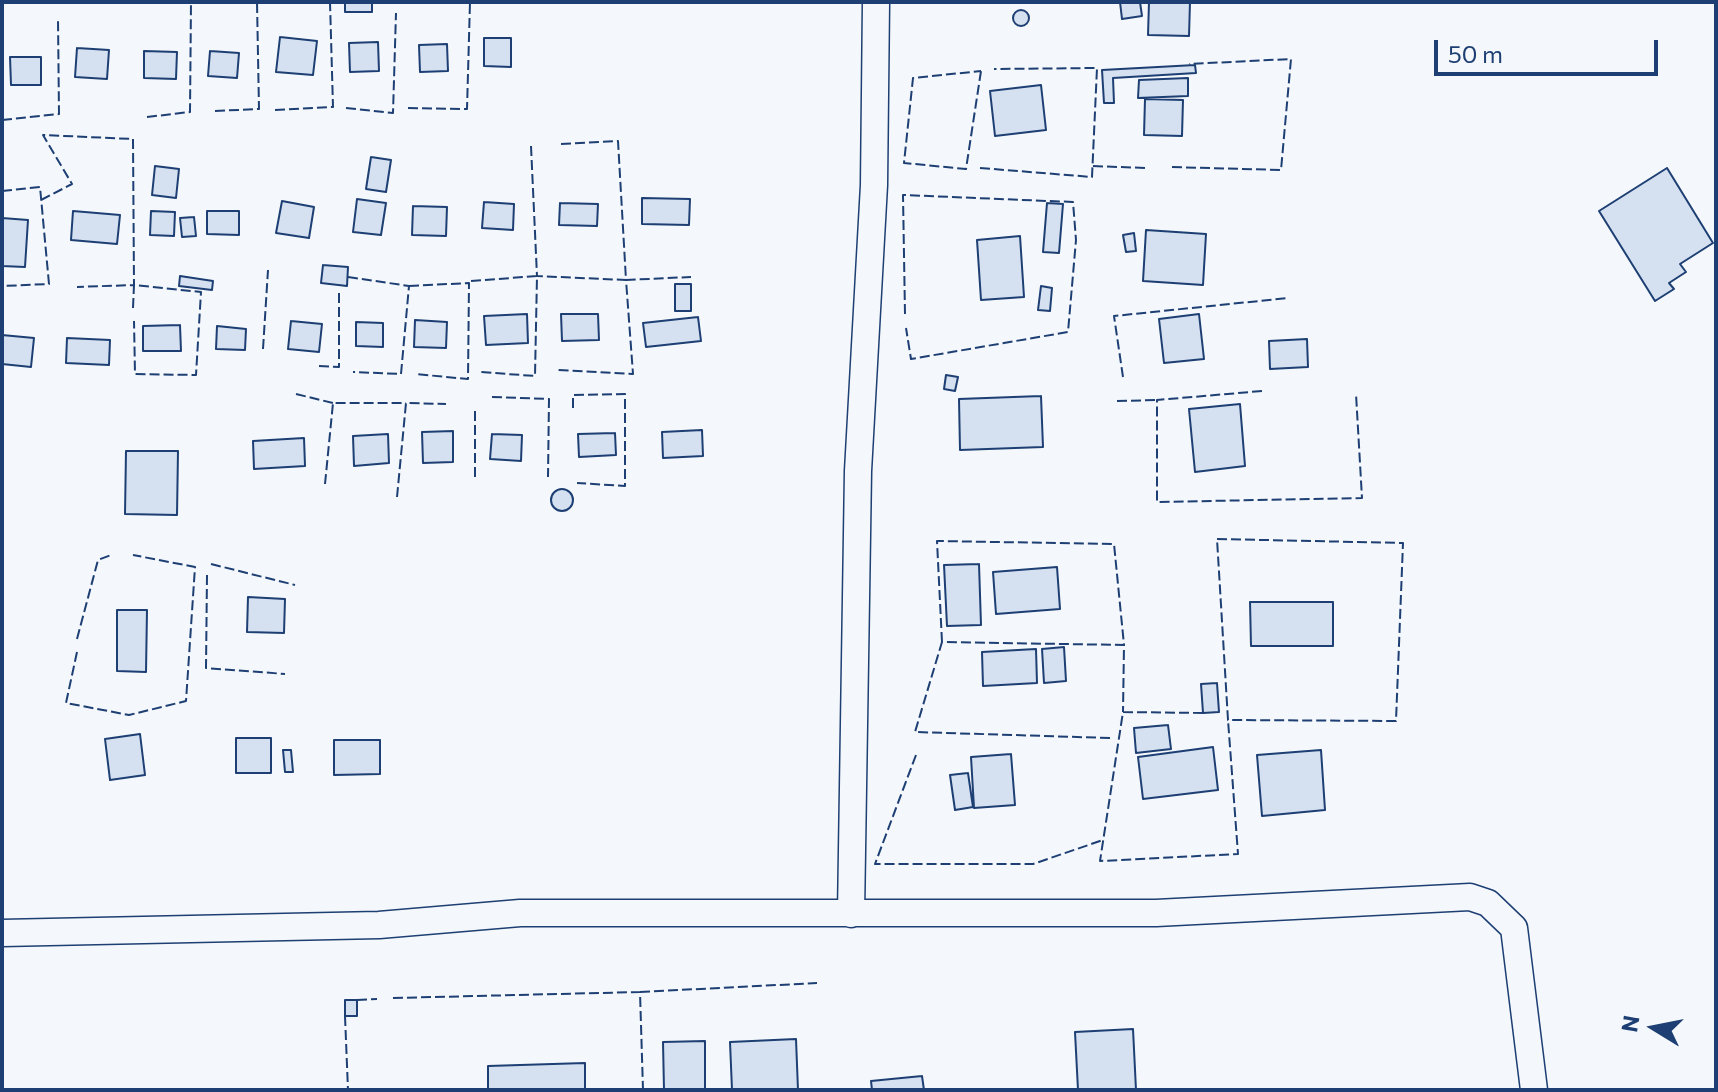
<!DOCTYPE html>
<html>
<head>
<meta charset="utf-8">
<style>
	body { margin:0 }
	#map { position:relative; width:1718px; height:1092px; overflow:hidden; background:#f4f7fb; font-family:Commissioner,sans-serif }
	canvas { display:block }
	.frame { position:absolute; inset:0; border:4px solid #1d3f73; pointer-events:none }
	.north { position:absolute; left:1614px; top:988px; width:80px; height:80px; -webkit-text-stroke:6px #f4f7fb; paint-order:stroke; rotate:280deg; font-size:22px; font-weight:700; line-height:32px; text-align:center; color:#1d3f73 }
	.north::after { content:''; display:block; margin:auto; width:28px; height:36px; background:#1d3f73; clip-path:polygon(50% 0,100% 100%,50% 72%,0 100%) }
	.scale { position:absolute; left:1434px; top:40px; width:224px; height:36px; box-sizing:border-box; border:4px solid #1d3f73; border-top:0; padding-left:10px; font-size:24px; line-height:28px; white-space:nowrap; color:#1d3f73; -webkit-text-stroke:6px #f4f7fb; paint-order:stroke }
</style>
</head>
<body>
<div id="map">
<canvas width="1718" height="1092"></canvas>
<div class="frame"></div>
<div class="north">N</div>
<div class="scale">50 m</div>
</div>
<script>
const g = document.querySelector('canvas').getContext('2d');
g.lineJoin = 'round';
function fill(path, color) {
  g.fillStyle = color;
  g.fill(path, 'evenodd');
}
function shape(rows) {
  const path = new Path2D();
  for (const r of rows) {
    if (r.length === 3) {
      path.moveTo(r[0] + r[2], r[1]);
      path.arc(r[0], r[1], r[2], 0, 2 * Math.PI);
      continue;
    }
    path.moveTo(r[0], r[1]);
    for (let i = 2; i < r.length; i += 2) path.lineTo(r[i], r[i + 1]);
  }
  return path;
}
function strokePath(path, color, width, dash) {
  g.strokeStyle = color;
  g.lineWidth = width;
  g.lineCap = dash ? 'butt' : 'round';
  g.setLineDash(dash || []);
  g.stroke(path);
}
const building = shape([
	[345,2,372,2,372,12,345,12,345,2],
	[1120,2,1140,2,1142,16,1122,19,1120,2],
	[1149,2,1190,2,1189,36,1148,35,1149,2],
	[1021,18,8],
	[280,37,317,41,313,75,276,72,280,37],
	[484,38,511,38,511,67,484,66,484,38],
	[378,42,379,71,350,72,349,43,378,42],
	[447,44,448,71,420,72,419,45,447,44],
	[77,48,109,50,107,79,75,77,77,48],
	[144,51,177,52,176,79,144,78,144,51],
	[210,51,239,53,237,78,208,76,210,51],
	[10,57,41,57,41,85,11,85,10,57],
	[1195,65,1196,73,1113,78,1114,103,1104,103,1102,70,1195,65],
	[1188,78,1188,96,1138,98,1139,80,1188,78],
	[1041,85,1046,130,995,136,990,91,1041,85],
	[1145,99,1183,100,1182,136,1144,135,1145,99],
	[371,157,391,160,386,192,366,189,371,157],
	[155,166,179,169,176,198,152,195,155,166],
	[1667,168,1713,243,1680,264,1686,272,1669,283,1674,289,1655,301,1599,211,1667,168],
	[642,198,690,199,689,225,642,224,642,198],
	[357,199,386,203,381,235,353,232,357,199],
	[282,201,314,207,309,238,276,233,282,201],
	[484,202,514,204,513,230,482,228,484,202],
	[560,203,598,204,597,226,559,225,560,203],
	[1047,203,1063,204,1059,253,1043,252,1047,203],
	[413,206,447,207,446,236,412,235,413,206],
	[73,211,120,215,117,244,71,240,73,211],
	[151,211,175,212,174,236,150,235,151,211],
	[207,211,239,211,239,235,207,234,207,211],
	[194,217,196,236,182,237,180,218,194,217],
	[2,218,28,220,25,267,2,266,2,218],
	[1146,230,1206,234,1203,285,1143,281,1146,230],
	[1134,233,1136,251,1126,252,1123,235,1134,233],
	[1020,236,1024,297,981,300,977,240,1020,236],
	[323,265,348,267,347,286,321,283,323,265],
	[180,276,213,281,212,290,179,286,180,276],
	[675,284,691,284,691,311,675,311,675,284],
	[1041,286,1052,288,1050,311,1038,310,1041,286],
	[527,314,528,343,486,345,484,316,527,314],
	[561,314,598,314,599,340,562,341,561,314],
	[1199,314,1204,359,1164,363,1159,319,1199,314],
	[698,317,701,341,646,347,643,323,698,317],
	[415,320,447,322,446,348,414,347,415,320],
	[291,321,322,324,319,352,288,349,291,321],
	[356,322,383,323,383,347,356,346,356,322],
	[180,325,181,351,143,351,143,326,180,325],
	[217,326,246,329,245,350,216,349,217,326],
	[2,335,34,338,31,367,2,364,2,335],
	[67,338,110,340,109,365,66,363,67,338],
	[1307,339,1308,367,1270,369,1269,341,1307,339],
	[946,375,958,377,955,391,944,389,946,375],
	[1041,396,1043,447,960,450,959,399,1041,396],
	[1240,404,1245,466,1195,472,1189,409,1240,404],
	[702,430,703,456,663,458,662,432,702,430],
	[453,431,453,462,423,463,422,432,453,431],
	[615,433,616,455,579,457,578,434,615,433],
	[388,434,389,463,354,466,353,436,388,434],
	[492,434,522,435,521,461,490,459,492,434],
	[304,438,305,466,254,469,253,441,304,438],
	[126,451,178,451,177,515,125,514,126,451],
	[562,500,11],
	[979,564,981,625,947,626,944,565,979,564],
	[1057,567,1060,609,996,614,993,572,1057,567],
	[248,597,285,599,284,633,247,632,248,597],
	[1250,602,1333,602,1333,646,1251,646,1250,602],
	[117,610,147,610,146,672,117,671,117,610],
	[1064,647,1066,681,1044,683,1042,649,1064,647],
	[1036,649,1037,683,983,686,982,652,1036,649],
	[1217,683,1219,712,1203,713,1201,684,1217,683],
	[1168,725,1171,749,1136,753,1134,728,1168,725],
	[140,734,145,775,110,780,105,739,140,734],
	[236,738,271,738,271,773,236,773,236,738],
	[334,740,380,740,380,774,334,775,334,740],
	[1213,747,1218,790,1143,799,1138,757,1213,747],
	[283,750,291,750,293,772,285,772,283,750],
	[1321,750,1325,810,1262,816,1257,755,1321,750],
	[1011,754,1015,805,974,808,971,757,1011,754],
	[968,773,973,807,955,810,950,775,968,773],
	[345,1000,357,1000,357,1016,345,1016,345,1000],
	[1133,1029,1136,1090,1078,1090,1075,1032,1133,1029],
	[796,1039,798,1090,732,1090,730,1042,796,1039],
	[705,1041,705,1090,664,1090,663,1042,705,1041],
	[585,1063,585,1090,488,1090,488,1066,585,1063],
	[922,1076,924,1090,872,1090,871,1081,922,1076]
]);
const minor = shape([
	[851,914,858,471,874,185,876,2],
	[2,933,379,925,520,913,1156,913,1470,897,1488,903,1514,928,1534,1090]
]);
const fence = shape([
	[981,71,966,169,904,163,913,78,981,71],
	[346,108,393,113,396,13],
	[408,108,467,109,470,2],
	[275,110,333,107,330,2],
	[215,111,259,109,257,2],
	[147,117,190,112,191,2],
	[2,120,59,114,58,20],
	[561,144,618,141,626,280,691,277],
	[531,146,537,276,626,280,633,374,557,370],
	[1093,166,1145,168],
	[1172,167,1281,170,1291,59,1189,64],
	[980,168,1092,177,1097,68,994,69],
	[2,191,40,187,49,284,2,286],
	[41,200,72,184,43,135,133,139,134,285,77,287],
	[348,277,409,286,401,374,353,372],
	[471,281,537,276,535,376,480,372],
	[409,286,469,283,468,379,415,374],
	[133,308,134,285,201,292,196,375,135,374,134,321],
	[905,314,903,195,1073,202,1076,240,1068,332,911,359,906,328],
	[263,349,268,270],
	[319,366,339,367,339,290],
	[1123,377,1114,316,1288,298],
	[1262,391,1157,400,1157,502,1362,498,1356,394],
	[296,394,333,403],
	[492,397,549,399,548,477],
	[1117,401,1157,400],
	[573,408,573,395,625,394,625,486,577,483],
	[475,477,475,407],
	[325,484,333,403,406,403],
	[397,497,406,403,446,404],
	[1217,539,1403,543,1396,721,1228,720,1217,539],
	[211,564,295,585],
	[207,575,206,668,285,674],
	[77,639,98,560,111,555],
	[942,642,937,541,1114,544,1124,645],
	[77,652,66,703,129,715,186,701,195,567,133,555],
	[1203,713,1123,712,1100,861,1238,854,1228,720],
	[1110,738,915,732,942,642,1124,645,1123,712],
	[916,755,875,864,1033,864,1103,840],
	[640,992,817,983],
	[393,998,640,992,643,1090],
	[357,1000,377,999],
	[345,1016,348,1090]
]);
fill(building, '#d5e0f0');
strokePath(building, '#1d3f73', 2);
strokePath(minor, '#1d3f73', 29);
strokePath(minor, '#f4f7fb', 26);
strokePath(fence, '#1d3f73', 2, [10, 4]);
</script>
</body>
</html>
